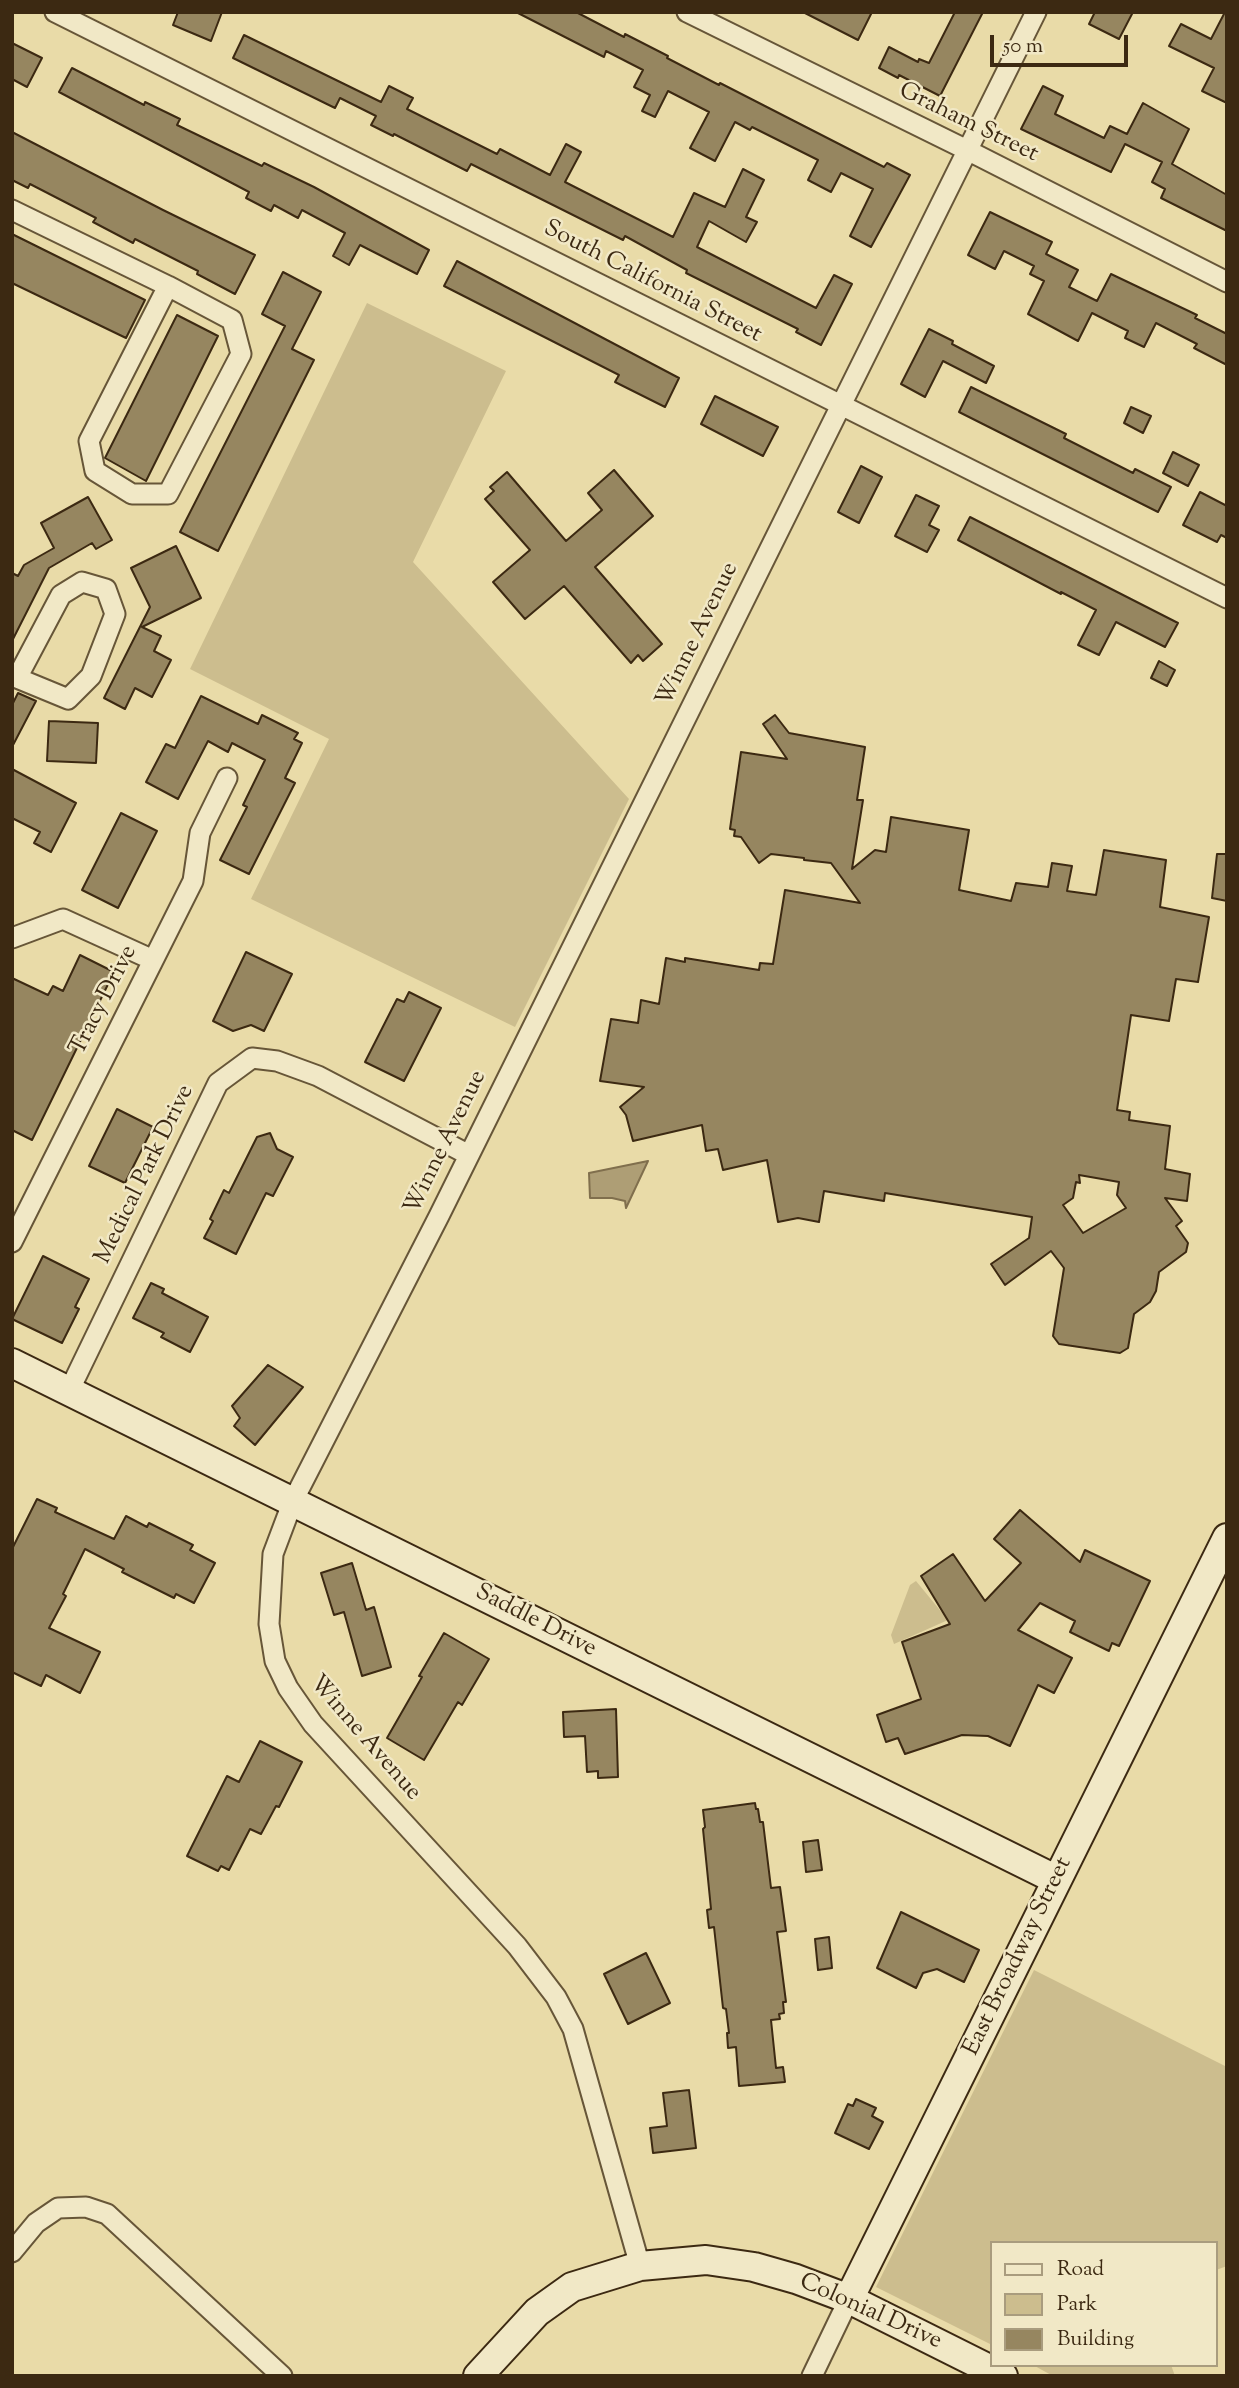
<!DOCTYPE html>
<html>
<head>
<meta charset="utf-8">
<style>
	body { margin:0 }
	#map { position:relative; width:1239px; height:2388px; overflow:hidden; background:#e9dba8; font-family:"Sorts Mill Goudy",serif }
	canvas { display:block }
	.frame { position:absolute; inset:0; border:14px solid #3c2912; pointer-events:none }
	.legend { position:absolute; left:990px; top:2241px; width:228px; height:126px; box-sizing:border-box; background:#f1e8c6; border:2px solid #a99c7e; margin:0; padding:9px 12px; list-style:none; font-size:21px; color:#3c2912 }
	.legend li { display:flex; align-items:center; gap:14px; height:35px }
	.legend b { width:35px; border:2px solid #a99c7e }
	.scale { position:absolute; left:990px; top:35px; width:138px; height:32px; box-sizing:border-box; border:4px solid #3c2912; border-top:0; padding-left:9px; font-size:21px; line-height:24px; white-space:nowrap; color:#3c2912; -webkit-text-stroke:5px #f1e8c6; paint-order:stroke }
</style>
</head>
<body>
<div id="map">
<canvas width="1239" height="2388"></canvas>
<div class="frame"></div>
<ul class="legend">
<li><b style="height:9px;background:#f1e8c6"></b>Road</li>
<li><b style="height:19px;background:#ccbd8e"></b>Park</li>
<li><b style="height:19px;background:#968660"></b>Building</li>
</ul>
<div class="scale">50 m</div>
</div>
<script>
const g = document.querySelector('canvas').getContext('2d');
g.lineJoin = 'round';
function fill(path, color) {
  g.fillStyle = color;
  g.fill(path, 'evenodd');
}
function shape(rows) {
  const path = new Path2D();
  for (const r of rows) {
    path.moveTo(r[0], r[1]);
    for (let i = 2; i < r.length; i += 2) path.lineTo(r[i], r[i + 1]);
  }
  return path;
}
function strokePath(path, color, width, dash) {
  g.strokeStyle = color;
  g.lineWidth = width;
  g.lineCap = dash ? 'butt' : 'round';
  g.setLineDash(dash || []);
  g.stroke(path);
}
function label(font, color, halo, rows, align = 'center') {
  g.font = font + ' "Sorts Mill Goudy",serif';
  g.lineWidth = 5;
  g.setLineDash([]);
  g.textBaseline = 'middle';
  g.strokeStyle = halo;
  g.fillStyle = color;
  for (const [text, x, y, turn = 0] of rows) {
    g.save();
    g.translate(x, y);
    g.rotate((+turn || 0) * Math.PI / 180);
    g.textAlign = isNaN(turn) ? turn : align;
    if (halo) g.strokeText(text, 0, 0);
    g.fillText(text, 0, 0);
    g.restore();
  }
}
const green = shape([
	[367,303,506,371,413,562,629,799,515,1027,251,899,329,739,190,669],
	[916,1581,948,1620,894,1644,891,1635,910,1585],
	[1034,1970,1227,2067,1227,2266,1216,2270,1216,2243,992,2243,992,2345,876,2287],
	[1033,2365,1171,2365,1175,2376,1053,2376]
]);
const water = shape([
	[648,1161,626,1208,625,1201,612,1198,590,1198,589,1173,648,1161]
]);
const building = shape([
	[178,12,222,12,211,41,173,25,178,12],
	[516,12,576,12,624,37,625,34,668,56,667,58,719,85,720,83,884,167,887,163,910,175,871,247,850,236,873,189,841,173,831,192,808,180,818,160,752,127,750,130,735,122,715,161,690,148,709,112,668,91,655,117,642,111,650,95,634,87,643,70,606,51,604,57,516,12],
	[803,12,872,12,858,40,803,12],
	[955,12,983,12,940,96,899,75,898,78,879,68,889,47,918,62,919,59,929,63,955,12],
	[1095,12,1133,12,1119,39,1089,24,1095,12],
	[1225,12,1227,12,1227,103,1202,91,1214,68,1169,46,1181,24,1211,39,1225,12],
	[244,35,381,102,389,86,413,98,407,109,497,154,500,149,550,175,566,144,581,152,565,182,673,237,694,193,725,207,743,169,764,180,746,217,757,222,746,242,709,221,697,247,816,308,834,275,852,284,821,345,796,332,798,329,686,273,687,270,625,236,623,240,471,164,467,171,394,134,393,136,371,125,376,116,340,98,335,108,233,58,244,35],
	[12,43,42,58,27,87,12,79,12,43],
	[72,68,144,105,145,102,180,119,177,125,262,166,264,163,314,187,429,250,417,274,360,245,349,265,333,256,345,233,302,210,298,218,274,205,271,211,246,198,249,192,59,92,72,68],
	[1043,86,1063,96,1055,114,1104,138,1110,126,1127,134,1143,103,1189,129,1172,164,1227,195,1227,231,1161,198,1165,189,1152,182,1162,162,1125,144,1111,172,1021,129,1043,86],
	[12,132,163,210,255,255,235,294,197,274,198,271,135,239,133,243,93,222,96,218,30,184,28,188,12,180,12,132],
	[990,212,1052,242,1046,254,1078,270,1069,287,1097,301,1111,274,1197,315,1195,318,1227,334,1227,365,1194,348,1197,344,1156,323,1144,347,1125,338,1128,331,1092,313,1078,341,1028,314,1044,281,1030,274,1034,266,1004,251,995,269,968,255,990,212],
	[12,234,145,300,126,338,12,283,12,234],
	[457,261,679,378,665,407,615,382,619,375,444,286,457,261],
	[283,272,321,292,292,349,314,360,218,551,180,532,285,326,262,314,283,272],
	[177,315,218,336,146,481,105,458,177,315],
	[929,329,953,341,952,344,994,366,986,383,943,361,925,397,901,384,929,329],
	[971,387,1066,434,1064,438,1133,473,1135,469,1171,487,1158,512,959,412,971,387],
	[715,396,778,427,763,456,701,424,715,396],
	[1131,407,1151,416,1143,433,1124,423,1131,407],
	[1173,452,1199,465,1188,486,1163,473,1173,452],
	[861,466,882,477,859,523,838,512,861,466],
	[614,470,653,516,595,567,662,644,643,661,638,655,631,663,564,586,525,619,493,582,530,550,485,499,494,491,490,487,507,472,566,541,602,510,588,493,614,470],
	[1200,492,1227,506,1227,538,1221,535,1217,542,1183,525,1200,492],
	[916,495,939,506,929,525,939,530,927,552,895,536,916,495],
	[88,497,112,540,96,549,92,543,49,568,12,641,12,573,18,576,24,565,54,548,41,523,88,497],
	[970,517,1178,623,1165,647,1116,622,1099,655,1078,645,1096,610,1061,592,1061,594,958,540,970,517],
	[176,546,201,598,142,627,161,636,154,651,171,660,152,697,135,688,125,709,104,698,150,607,131,568,176,546],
	[1159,661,1175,670,1167,686,1151,678,1159,661],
	[18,693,36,701,12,747,12,705,18,693],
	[201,696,258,724,262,715,298,733,294,739,302,743,285,778,295,783,249,874,220,860,247,807,243,805,265,760,232,743,228,752,208,741,178,799,146,782,166,744,175,748,201,696],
	[775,715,789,733,865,747,857,800,863,800,852,869,875,850,886,852,891,817,969,830,959,890,1011,901,1016,883,1048,887,1052,863,1072,866,1067,891,1096,895,1104,850,1166,860,1160,907,1209,917,1198,982,1176,979,1169,1021,1131,1015,1117,1110,1130,1112,1129,1120,1170,1126,1165,1169,1190,1174,1187,1201,1165,1198,1182,1221,1176,1226,1188,1243,1186,1252,1159,1272,1156,1291,1150,1302,1134,1314,1128,1348,1120,1353,1059,1344,1053,1336,1064,1268,1051,1251,1005,1285,991,1264,1029,1238,1032,1217,885,1193,884,1201,824,1191,819,1222,798,1218,778,1222,767,1160,723,1170,718,1149,706,1151,702,1125,633,1141,626,1115,620,1107,644,1087,600,1081,611,1019,638,1023,641,1000,659,1004,666,958,685,962,685,958,759,970,760,963,773,964,785,890,860,903,831,863,804,860,804,858,771,854,759,863,741,837,734,836,735,830,730,829,741,752,787,759,763,724,775,715],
	[1079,1175,1119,1182,1117,1195,1126,1208,1083,1233,1063,1205,1073,1198,1076,1182,1080,1183,1079,1175],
	[49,721,98,723,96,763,47,761,49,721],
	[12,769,76,803,51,852,34,843,40,832,12,818,12,769],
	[121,813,157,831,118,908,82,890,121,813],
	[1217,854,1227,854,1227,901,1212,898,1217,854],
	[246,952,292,974,264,1031,251,1025,233,1031,213,1021,246,952],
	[80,955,114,972,32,1140,12,1130,12,978,48,995,53,986,63,991,80,955],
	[409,992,441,1008,404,1081,365,1062,397,999,404,1002,409,992],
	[117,1109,153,1127,125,1183,89,1166,117,1109],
	[270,1133,277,1149,293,1157,273,1196,266,1193,236,1254,204,1238,213,1221,210,1219,224,1190,229,1193,257,1137,270,1133],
	[43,1256,89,1279,75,1307,79,1309,62,1343,12,1319,43,1256],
	[151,1283,164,1289,162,1293,208,1317,190,1352,161,1337,164,1333,133,1318,151,1283],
	[268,1365,303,1387,255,1445,234,1426,240,1418,232,1406,268,1365],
	[37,1499,57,1508,55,1512,114,1539,126,1516,147,1527,149,1523,193,1545,190,1550,215,1563,194,1603,176,1594,174,1598,122,1572,124,1569,85,1549,63,1594,66,1596,49,1628,100,1652,80,1693,46,1675,41,1686,12,1672,12,1549,37,1499],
	[1020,1510,1080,1562,1085,1550,1150,1581,1119,1646,1112,1643,1109,1651,1070,1632,1075,1621,1040,1603,1018,1630,1072,1658,1054,1693,1038,1685,1010,1746,988,1736,962,1735,905,1754,898,1738,886,1742,877,1715,921,1699,902,1642,950,1624,921,1576,953,1554,985,1601,1021,1563,994,1539,1020,1510],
	[352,1563,366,1610,374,1607,391,1667,362,1676,344,1612,334,1615,321,1573,352,1563],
	[444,1633,489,1659,462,1705,458,1702,424,1760,387,1738,422,1677,419,1676,444,1633],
	[616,1709,618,1777,598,1778,598,1771,587,1772,585,1736,564,1737,563,1712,616,1709],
	[260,1741,302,1762,279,1807,276,1806,261,1834,250,1829,229,1870,221,1866,218,1871,187,1856,227,1776,239,1782,260,1741],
	[755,1803,756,1809,758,1809,760,1822,763,1822,771,1888,780,1887,786,1931,777,1932,786,2002,783,2002,784,2013,779,2014,780,2019,771,2020,776,2068,783,2067,785,2082,739,2086,736,2047,728,2048,727,2033,729,2033,726,2009,723,2008,714,1927,709,1928,707,1910,711,1909,703,1829,705,1827,703,1810,755,1803],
	[818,1840,822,1870,806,1872,803,1842,818,1840],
	[901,1912,979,1950,964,1982,937,1969,923,1973,916,1988,877,1968,901,1912],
	[829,1937,832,1968,818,1970,815,1939,829,1937],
	[646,1953,670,2003,628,2024,604,1974,646,1953],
	[689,2090,696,2148,653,2153,650,2128,667,2126,663,2093,689,2090],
	[856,2099,876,2108,872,2116,883,2122,869,2149,835,2133,848,2104,853,2106,856,2099]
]);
const street = shape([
	[55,12,1227,598],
	[687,12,967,150,1227,282],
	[12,210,168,286,232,320,241,354,168,494,132,494,95,471,89,441,168,286],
	[12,675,17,678,68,699,91,676,115,614,106,589,82,582,61,595,17,678],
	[12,938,63,919,153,960],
	[12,1242,193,881,200,833,227,778],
	[69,1391,218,1083,252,1058,277,1061,318,1076,469,1155],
	[12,2252,36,2223,58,2208,86,2207,107,2214,282,2376],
	[640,2266,573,2029,556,1997,517,1946,313,1724,288,1688,275,1661,269,1624,273,1554,293,1501,439,1216,1036,12],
	[812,2376,849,2299]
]);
const secondary = shape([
	[12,1363,1057,1880],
	[849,2299,1227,1538],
	[478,2376,537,2312,572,2287,640,2266,706,2260,754,2267,796,2279,849,2299,1003,2376]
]);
const streetNames = [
	["Graham Street",968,124,26],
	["South California Street",652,283,27],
	["Winne Avenue",699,635,-64],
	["Tracy Drive",105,1001,-63],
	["Winne Avenue",447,1143,-64],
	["Medical Park Drive",146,1175,-64],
	["Saddle Drive",535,1622,27],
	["Winne Avenue",364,1739,49],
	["East Broadway Street",1019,1957,-64],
	["Colonial Drive",870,2313,24]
];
fill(green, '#ccbd8e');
fill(water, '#ae9e75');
strokePath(water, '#806f4d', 2);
fill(building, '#968660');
strokePath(building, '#3c2912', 2);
strokePath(street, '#675638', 23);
strokePath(secondary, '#3c2912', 32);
strokePath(street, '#f1e8c6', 19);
strokePath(secondary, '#f1e8c6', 28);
label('24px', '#3c2912', '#f1e8c6', streetNames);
</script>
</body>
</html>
